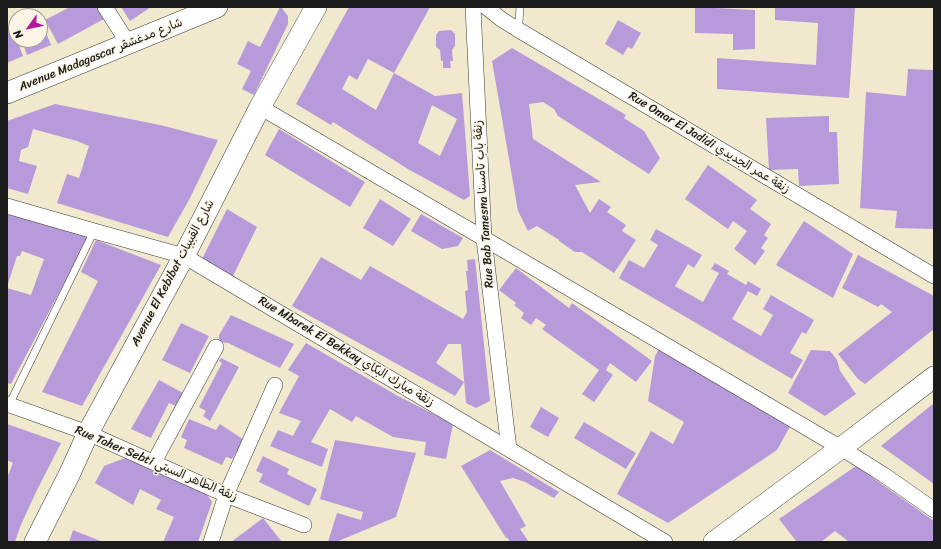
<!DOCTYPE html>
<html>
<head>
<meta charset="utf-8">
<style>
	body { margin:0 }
	#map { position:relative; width:941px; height:549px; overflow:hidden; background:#f1e9cd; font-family:Sriracha,sans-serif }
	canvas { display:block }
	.frame { position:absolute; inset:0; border:8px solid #1c1c1c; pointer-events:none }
	.north { position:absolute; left:8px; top:8px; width:40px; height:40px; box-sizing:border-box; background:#fcf5e5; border:1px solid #a29e95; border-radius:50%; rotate:237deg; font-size:11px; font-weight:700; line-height:16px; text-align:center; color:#1c1c1c }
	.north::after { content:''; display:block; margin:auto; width:14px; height:18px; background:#b5179e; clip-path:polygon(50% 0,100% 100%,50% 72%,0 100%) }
</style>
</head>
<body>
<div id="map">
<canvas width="941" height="549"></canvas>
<div class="frame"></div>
<div class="north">N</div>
</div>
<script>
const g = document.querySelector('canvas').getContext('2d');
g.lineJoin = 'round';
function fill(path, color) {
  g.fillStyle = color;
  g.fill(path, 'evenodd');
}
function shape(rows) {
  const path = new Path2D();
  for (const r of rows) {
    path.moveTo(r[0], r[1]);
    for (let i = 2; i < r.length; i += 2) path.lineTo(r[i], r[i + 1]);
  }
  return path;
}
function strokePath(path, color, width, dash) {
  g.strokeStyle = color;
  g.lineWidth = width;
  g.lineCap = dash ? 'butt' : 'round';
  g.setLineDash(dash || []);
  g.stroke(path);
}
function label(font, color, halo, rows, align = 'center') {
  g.font = font + ' Sriracha,"Playpen Sans Arabic",sans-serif';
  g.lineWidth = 3;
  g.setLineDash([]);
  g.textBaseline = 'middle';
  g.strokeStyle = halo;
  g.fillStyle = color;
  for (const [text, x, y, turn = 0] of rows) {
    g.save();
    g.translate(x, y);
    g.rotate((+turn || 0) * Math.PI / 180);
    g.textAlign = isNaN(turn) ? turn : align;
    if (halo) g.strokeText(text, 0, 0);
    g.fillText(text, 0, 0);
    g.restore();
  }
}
const building = shape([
	[70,7,97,7,104,19,58,44,45,20],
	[121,7,151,7,130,21],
	[280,7,281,7,288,16,288,24,254,95,242,89,251,71,237,64,248,41,260,47],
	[349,7,430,7,394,73,368,59,357,80,349,75,342,89,376,110,394,73,435,96,462,93,470,196,464,200,408,169,333,122,331,125,296,104],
	[432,105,457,119,440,156,418,143],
	[695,7,755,10,755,49,733,50,733,34,695,33],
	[775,7,855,7,849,98,717,89,717,58,816,65,818,23,775,20],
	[40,18,51,45,27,55,22,41,18,43,23,56,7,63,7,27,16,23,16,40,40,40],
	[618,20,641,33,632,49,628,47,623,55,605,44],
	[451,30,455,34,455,46,452,50,453,61,450,61,451,68,443,68,443,61,441,61,440,50,436,47,436,35,439,31],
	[512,48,626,115,624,118,644,131,660,158,649,174,558,116,554,109,543,102,529,104,533,139,601,182,575,185,590,213,599,199,611,207,607,212,626,225,622,231,636,240,614,273,582,252,575,252,559,241,559,240,537,226,528,231,518,211,492,61],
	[908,69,934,70,934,229,895,228,897,211,860,208,866,92,906,96],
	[55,104,160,125,218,140,189,200,168,237,57,203,67,174,79,178,89,146,77,141,33,129,28,147,21,150,19,161,37,166,28,194,7,188,7,121],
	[829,116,829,132,837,132,839,184,799,186,798,169,769,170,766,118],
	[279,129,365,182,350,207,265,155],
	[708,165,757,200,750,209,771,224,764,235,768,238,761,248,765,251,755,265,734,249,747,231,733,221,728,229,685,199],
	[380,199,411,219,393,246,363,228],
	[227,209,257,227,232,278,202,259],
	[7,212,89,236,11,384,7,383,7,288,31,295,44,259,22,251,20,256,17,256,7,287],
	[421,214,463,238,458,246,442,249,411,231],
	[804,221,853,254,833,298,776,265],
	[656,229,702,255,694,268,688,264,675,286,703,302,719,273,711,269,715,263,729,271,727,274,746,285,748,281,761,289,757,296,748,291,732,319,761,336,773,315,763,309,771,295,814,320,806,334,802,332,790,353,803,360,792,379,619,278,629,260,644,268,658,245,650,240],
	[96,240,161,265,82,406,42,392,98,281,81,272],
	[858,255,934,296,934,329,865,384,858,379,838,354,892,312,881,304,878,307,842,288],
	[321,257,361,280,370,266,463,319,467,312,465,291,468,290,466,271,468,271,467,260,475,259,490,401,476,408,466,403,461,344,448,344,436,363,464,382,455,396,292,306],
	[516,268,569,308,572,303,652,361,636,382,610,363,606,370,613,375,594,402,582,394,599,370,542,329,546,325,536,318,531,325,521,318,524,313,514,305,516,303,499,290],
	[231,315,294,344,280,368,228,343,219,342,219,335],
	[181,323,209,336,190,373,162,360],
	[306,343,398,396,453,424,446,459,424,455,426,442,393,437,356,416,352,422,330,409,311,442,328,449,322,467,270,446,278,430,293,436,301,421,279,413,299,376,288,370],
	[660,347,792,423,777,450,668,523,617,494,651,431,673,444,684,422,648,401,655,356],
	[811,350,830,351,837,360,840,371,856,394,825,416,788,393],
	[221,358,239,367,210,421,203,416,206,411,199,407,222,363,219,361],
	[159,380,185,394,178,407,169,403,151,438,131,429],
	[934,403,934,484,881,446],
	[541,407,559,418,548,437,530,427],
	[189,419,216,430,220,424,244,440,232,459,226,457,222,465,184,448,187,440,181,437],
	[584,422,636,453,626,469,574,438],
	[7,424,61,443,36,492,20,527,15,542,7,542,7,478,13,463,7,460],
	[335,440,416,453,396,517,336,542,328,542,337,513,361,520,363,512,320,499],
	[490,450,559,492,554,498,525,482,513,478,500,481,526,526,520,529,529,542,510,542,507,537,506,538,461,466],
	[263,456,289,469,287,474,317,489,309,506,259,482,263,474,256,471],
	[125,458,206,493,212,502,198,542,163,542,174,517,156,509,161,500,140,489,133,505,95,483,104,466],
	[856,466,934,521,934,542,849,542,835,531,821,542,797,542,779,519],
	[263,518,282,542,231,542],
	[73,530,103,542,69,542]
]);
const lane = shape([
	[517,29,519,22,520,7],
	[9,405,94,231]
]);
const street = shape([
	[105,7,128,43],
	[473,7,484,239,509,449],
	[486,7,501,19,517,29,934,276],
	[260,107,841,448,884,475,934,510],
	[7,206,94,231,184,256,665,542],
	[7,404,88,433,226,495,304,525],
	[154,462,216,347],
	[211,542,226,495,275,385]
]);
const secondary = shape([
	[7,93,217,7],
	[35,542,70,473,88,433,184,256,260,107,316,7],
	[714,542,841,448,934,377]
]);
const streetNames = [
	["Avenue Madagascar شارع مدغشقر",101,55,-22],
	["Rue Omar El Jadidi زنقة عمر الجديدي",709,143,31],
	["Rue Bab Tamesna زنقة باب تامسنا",484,204,-94],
	["Avenue El Kebibat شارع القبيبات",173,273,-62],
	["Rue Mbarek El Bekkay زنقة مبارك البكاي",346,352,31],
	["Rue Taher Sebti زنقة الطاهر السبتي",156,464,23]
];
fill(building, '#b79ada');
strokePath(lane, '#3c3b37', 8);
strokePath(street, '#3c3b37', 16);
strokePath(secondary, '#3c3b37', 22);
strokePath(lane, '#fff', 7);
strokePath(street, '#fff', 15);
strokePath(secondary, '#fff', 21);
label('12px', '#1c1c1c', '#fcf5e5', streetNames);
</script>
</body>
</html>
